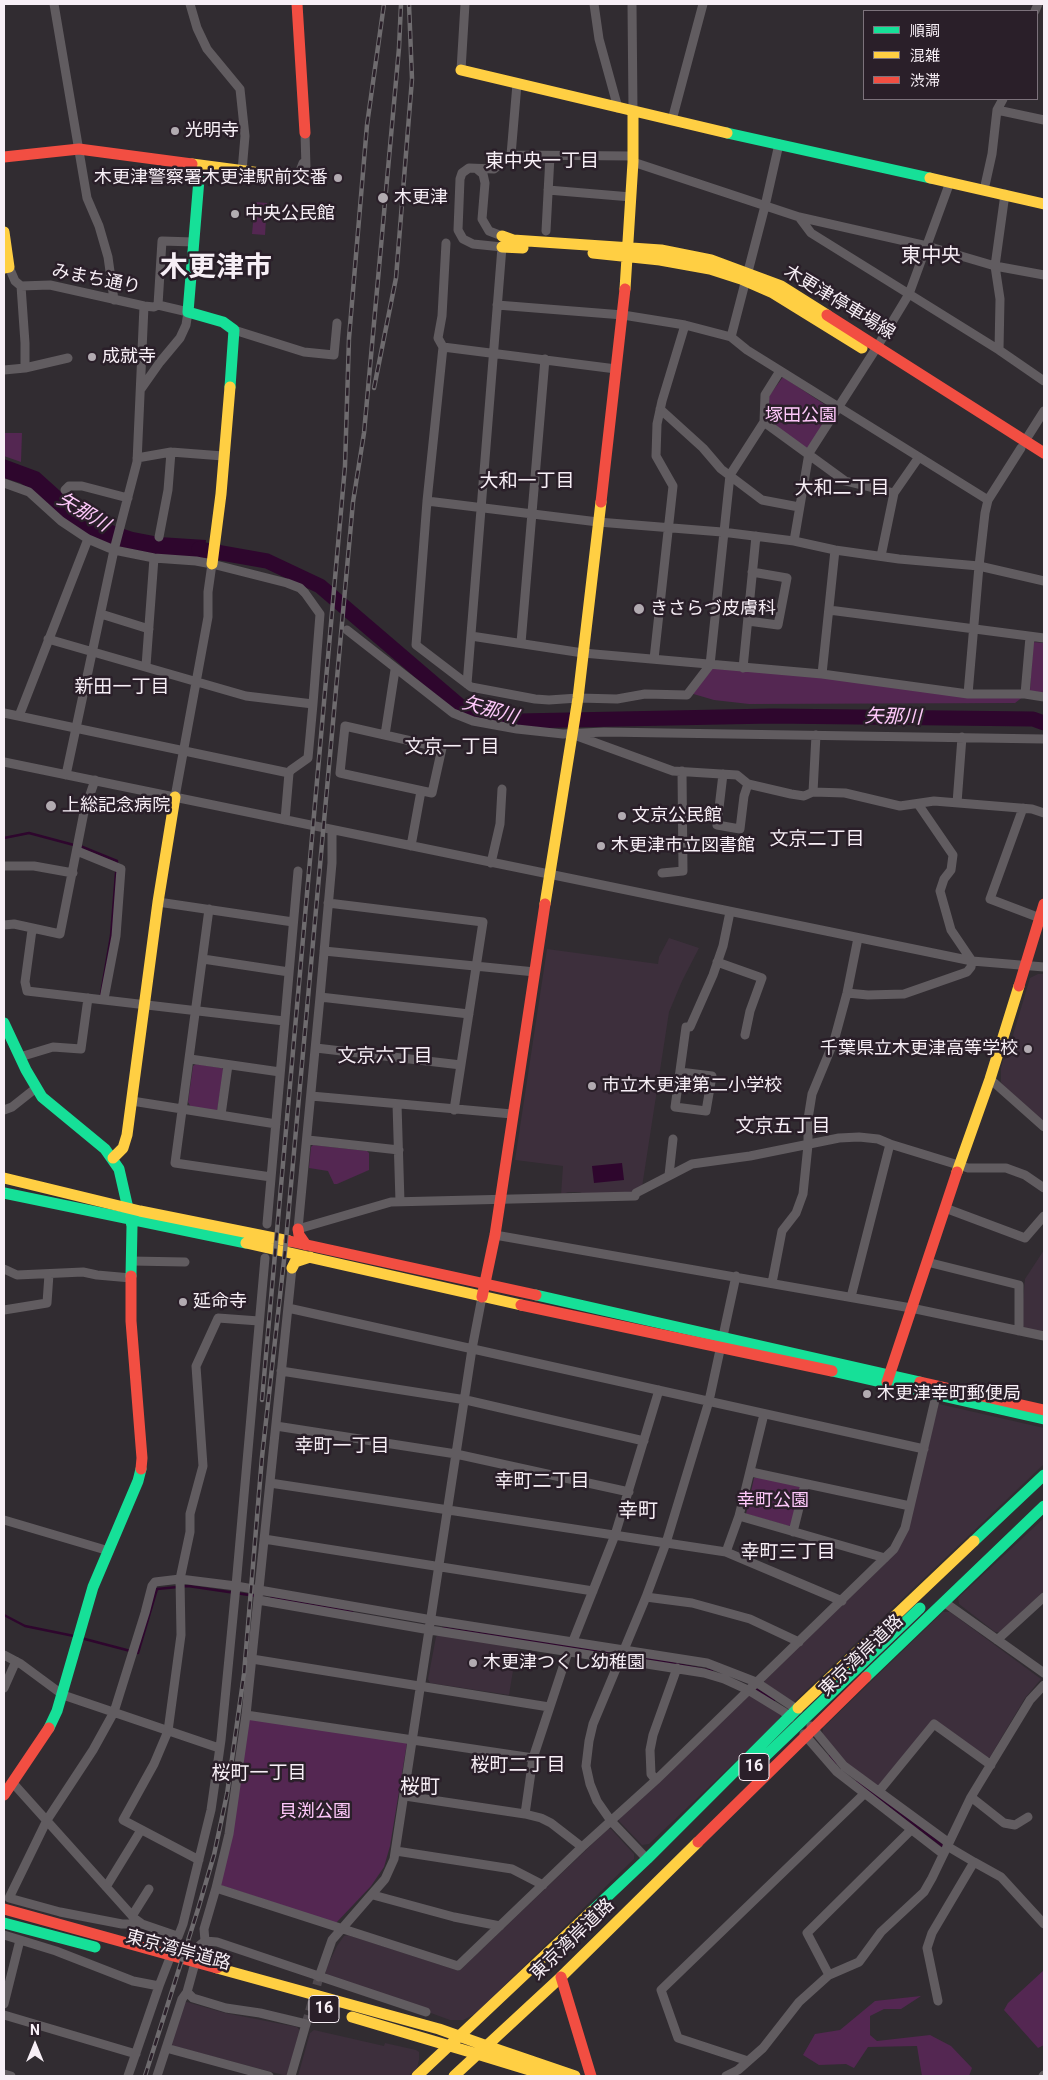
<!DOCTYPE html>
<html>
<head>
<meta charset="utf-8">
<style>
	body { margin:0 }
	#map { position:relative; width:1048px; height:2080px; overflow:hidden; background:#312c31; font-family:Roboto,"Noto Sans JP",sans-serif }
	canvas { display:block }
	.frame { position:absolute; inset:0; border:5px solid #f7eff6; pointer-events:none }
	.legend { position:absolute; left:863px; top:10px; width:175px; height:90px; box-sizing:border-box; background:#2a1f29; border:1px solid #7c727b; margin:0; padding:6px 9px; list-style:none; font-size:15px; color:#f7eff6 }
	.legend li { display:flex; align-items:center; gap:10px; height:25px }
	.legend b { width:25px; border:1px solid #7c727b }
	.north { position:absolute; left:10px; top:2020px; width:50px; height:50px; -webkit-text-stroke:4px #2a1f29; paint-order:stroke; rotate:0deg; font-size:14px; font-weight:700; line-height:20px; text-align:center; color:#f7eff6 }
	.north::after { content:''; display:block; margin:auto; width:18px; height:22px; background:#f7eff6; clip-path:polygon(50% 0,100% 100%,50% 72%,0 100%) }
</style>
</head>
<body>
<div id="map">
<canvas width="1048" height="2080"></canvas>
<div class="frame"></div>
<ul class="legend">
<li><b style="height:6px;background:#16e098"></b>順調</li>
<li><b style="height:6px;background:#ffcf43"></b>混雑</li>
<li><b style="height:6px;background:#f24e42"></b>渋滞</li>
</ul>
<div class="north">N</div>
</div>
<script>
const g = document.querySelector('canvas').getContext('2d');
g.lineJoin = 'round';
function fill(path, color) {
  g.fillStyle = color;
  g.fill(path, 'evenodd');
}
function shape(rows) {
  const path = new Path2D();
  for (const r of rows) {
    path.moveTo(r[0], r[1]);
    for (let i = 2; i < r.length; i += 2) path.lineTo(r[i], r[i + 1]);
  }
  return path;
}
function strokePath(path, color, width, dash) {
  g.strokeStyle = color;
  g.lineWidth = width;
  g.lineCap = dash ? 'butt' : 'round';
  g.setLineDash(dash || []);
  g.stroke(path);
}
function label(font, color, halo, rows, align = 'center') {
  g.font = font + ' Roboto,"Noto Sans JP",sans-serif';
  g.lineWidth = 5;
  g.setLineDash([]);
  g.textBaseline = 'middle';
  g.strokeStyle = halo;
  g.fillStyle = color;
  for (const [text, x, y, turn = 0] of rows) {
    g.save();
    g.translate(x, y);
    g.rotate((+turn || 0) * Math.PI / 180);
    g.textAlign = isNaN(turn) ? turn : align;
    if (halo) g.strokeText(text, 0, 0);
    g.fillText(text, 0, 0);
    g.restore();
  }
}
const built = shape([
	[669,938,699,948,682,981,669,1012,642,1187,630,1193,585,1195,580,1192,568,1192,561,1195,563,1166,515,1160,547,949,658,964,659,957],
	[1038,974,1044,974,1044,1126,1006,1090,1001,1082,1001,1068,1003,1060,1009,1057,1014,1040,1013,1035,1030,978],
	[1044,1250,1044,1335,1024,1328,1021,1321,1025,1279],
	[939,1404,1044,1428,1044,1464,794,1702,765,1683,764,1679,895,1553],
	[1044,1518,1044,1591,1000,1632,995,1632,959,1604,958,1598],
	[943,1612,950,1612,1041,1679,1025,1698,990,1757,985,1758,934,1721,879,1785,877,1785,845,1763,822,1736,823,1728],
	[439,1634,517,1646,509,1695,430,1683,428,1679,436,1637],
	[752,1694,779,1713,781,1715,777,1722,649,1844,642,1845,619,1821,619,1818,748,1695],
	[608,1829,611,1829,634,1854,634,1859,475,2014,463,2020,450,2020,327,1975,325,1971,337,1946,344,1936,348,1935,459,1971],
	[187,2002,225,2013,297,2027,300,2031,287,2076,173,2046,171,2043,184,2003],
	[314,2030,384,2046,385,2043,416,2050,419,2052,419,2060,417,2068,409,2076,298,2076,310,2033]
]);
const green = shape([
	[255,202,267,203,265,235,252,234],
	[783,377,833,410,808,450,768,420,769,396],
	[4,433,22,433,21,462,4,456],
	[1033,642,1044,643,1044,693,1030,691],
	[712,667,1024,696,1015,703,749,704,714,700,690,693],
	[196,1064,222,1068,224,1071,217,1111,191,1107,188,1102,193,1066],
	[313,1145,367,1151,369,1153,369,1170,337,1184,334,1184,328,1171,309,1168,311,1147],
	[758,1477,801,1487,792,1525,789,1526,746,1514,754,1478],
	[247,1717,407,1743,390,1846,384,1867,371,1886,336,1923,220,1885],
	[1044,1970,1044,2045,1038,2048,1004,2010,1008,2003],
	[921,1996,901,2009,884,2009,870,2016,870,2035,877,2041,930,2035,951,2046,972,2068,969,2076,922,2076,917,2046,868,2047,854,2068,846,2064,819,2065,803,2055,815,2034,840,2030,875,2001]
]);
const water = shape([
	[4,459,39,472,69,499,84,511,115,526,133,532,159,537,206,540,204,558,155,556,120,548,92,537,62,518,32,490,20,483,4,478],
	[622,1163,624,1180,594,1183,592,1166]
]);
const stream = shape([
	[4,838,29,833,74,845],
	[80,846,117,861,111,936,101,994],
	[271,1598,352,1612],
	[4,1615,25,1626,74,1636],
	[443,1628,630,1655,712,1671],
	[81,1638,138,1653,157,1589,188,1586,256,1596],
	[754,1688,774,1700],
	[830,1756,836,1763],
	[857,1781,944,1847]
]);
const river = shape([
	[199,549,267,561,320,586,460,706,518,721,772,716,1033,719,1044,723]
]);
const streetTunnel = shape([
	[306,2024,319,1977]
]);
const street = shape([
	[54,4,87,198,99,226,108,257,114,300],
	[190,4,197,28,207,49,240,89,245,136,242,171],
	[594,4,599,39,618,108],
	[632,4,633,111],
	[1035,11,1038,4],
	[461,70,465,4],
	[517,84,511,155,633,156],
	[997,110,1044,120],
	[672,120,703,4],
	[305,133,306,168,308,178],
	[633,162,799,217,927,246,995,266,1044,275],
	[477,169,483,174,485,183,482,219,489,231,502,236],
	[298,176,303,163],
	[548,190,631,197],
	[984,190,992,154,997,110,1003,99],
	[799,217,811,233,999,350,1044,381],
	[546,231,550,156],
	[446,243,442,316,438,338,443,347,427,501,416,645,471,687,535,699,549,700,578,698,617,699,645,694,687,695,710,665,730,475,764,422,765,395,780,371],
	[9,267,15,281,21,286,50,285,144,306,154,307,158,305],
	[21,286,25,343,25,368],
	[158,305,162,241,194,242],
	[497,305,623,315,685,325,731,337,747,350,988,500],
	[234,330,304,352,334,355,337,323],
	[731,337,765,206,779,144],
	[443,347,616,369],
	[999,350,1000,299,995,266,1005,194],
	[4,370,25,368,68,358],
	[141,389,160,362,180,338,186,325,188,312,158,305],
	[660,409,703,448,721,469,762,500,799,507],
	[764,422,845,481,894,493],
	[1025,441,1044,411],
	[137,458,171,452,223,456],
	[4,483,29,492,61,521,88,539,114,550,154,558,196,561,212,564,287,583,300,588,305,593,320,614,313,704,308,758,291,770,289,773,285,820],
	[65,490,69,486,82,486,128,498],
	[427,501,598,522,722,532,794,541,835,550,899,559,979,566,1044,581],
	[159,537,168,490,171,452],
	[794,541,809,453,877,347,909,294,950,182],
	[881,556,894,493,919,457],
	[829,610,1044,638],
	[101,614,149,629],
	[748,621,778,625,787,578,752,572],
	[347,630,453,713,473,721,517,729,563,734,604,732,1044,739],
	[471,636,583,653,822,674,968,694,1025,694,1044,697],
	[48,639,246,696,313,704],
	[521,643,545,359],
	[654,659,673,486,656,456,657,424,662,401,685,325],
	[146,666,154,558],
	[743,668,756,536],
	[822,674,835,550],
	[467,684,502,247,473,244,463,239,458,230,460,179,462,173,469,168,494,169,511,155],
	[968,694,979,566,985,513,988,500,1021,448],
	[1025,694,1030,637],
	[4,713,289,773],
	[19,716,88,539],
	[345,726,442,748,432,793,340,773,345,726],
	[385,735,395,670],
	[577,736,673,771,737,775,748,784,791,794,804,796,813,792,845,793,900,806,934,801,1032,809,1044,813],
	[4,762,972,961,1044,967],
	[723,774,717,825,740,829,744,796,748,784],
	[66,775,114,550,137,462,144,306],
	[813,792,816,735],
	[175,797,208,617,208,592,212,564],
	[957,803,962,737],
	[1023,808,990,899,1040,918],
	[332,830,332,863,320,997,298,1229,391,1202,635,1196,636,1193,692,1164,750,1156,839,1138,859,1137,878,1139,890,1144,968,1168,1006,1168,1025,1175,1044,1188],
	[411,846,421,791],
	[77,851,121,869,116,936,104,999],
	[491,863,500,824,502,789],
	[4,866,34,866,73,873],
	[662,873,683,871,682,771],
	[158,902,293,922],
	[328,903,483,922,454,1110],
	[209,909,175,1163,271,1177],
	[4,925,14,924,60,934,84,812,95,780],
	[32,930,25,982,27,991,284,1021],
	[324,951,535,972],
	[203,959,289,972],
	[717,962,762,978,750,1011,745,1035],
	[847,993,868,995,904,994,967,972,971,967,972,961,951,930,940,891,944,879,951,870,953,855,918,804],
	[320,997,469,1014],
	[316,1048,461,1065],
	[20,1057,53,1047,81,1049,88,998],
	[190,1059,280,1072],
	[680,1072,712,1076,706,1111,675,1107,686,1027,690,1027,713,975,723,946,730,912],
	[990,1079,1044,1127],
	[311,1096,512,1114],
	[132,1101,276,1124],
	[397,1104,400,1202],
	[4,1110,12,1107,36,1088],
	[221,1115,228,1065],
	[308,1140,399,1150],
	[669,1175,673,1139],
	[945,1208,1025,1238,1044,1216],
	[267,1224,298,871],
	[495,1235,911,1308,1044,1336],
	[131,1261,185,1262],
	[927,1262,1019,1285,1019,1331],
	[4,1269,17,1275,83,1272,97,1275,131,1278],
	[772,1283,782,1231,796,1213,803,1194,808,1145,808,1119,812,1094,834,1041,847,993,858,938],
	[851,1297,890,1144],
	[288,1308,924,1449],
	[4,1310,47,1303,49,1274],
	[281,1371,466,1400,644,1441],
	[276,1426,456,1454,629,1492],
	[751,1472,910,1506],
	[270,1483,726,1552,842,1601],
	[739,1516,885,1558],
	[4,1520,109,1551],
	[793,1532,805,1484],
	[264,1539,593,1591],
	[726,1552,739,1516,764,1414],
	[646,1597,692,1603,750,1619,799,1642],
	[258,1600,430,1630,704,1673,724,1679,748,1690,784,1712,790,1718],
	[944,1602,1044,1673],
	[997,1640,1044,1597],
	[573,1641,615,1535,659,1390],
	[4,1655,21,1664,63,1695,219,1748],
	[252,1659,549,1707],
	[4,1688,16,1661],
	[246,1715,533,1758],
	[811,1726,844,1766,949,1843],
	[804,1734,837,1772,943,1854],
	[656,1780,651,1774,650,1750,653,1735,677,1668],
	[12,1782,135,1919,142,1924,177,1936],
	[880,1790,934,1724,991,1765],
	[405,1796,525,1814,541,1818,551,1823,582,1847],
	[971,1797,1004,1823,1015,1825,1028,1817],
	[525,1814,533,1758,568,1652],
	[396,1851,512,1869,543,1885],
	[647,1859,611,1821,597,1801,590,1784,586,1766,589,1741,593,1724,646,1597,666,1543,709,1401,736,1276],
	[199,1860,123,1820,154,1764,168,1731,181,1635,180,1579,190,1532,190,1514,203,1466,196,1366,218,1318,259,1321],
	[974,1862,1001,1877,1044,1924],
	[106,1887,141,1830],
	[216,1888,458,1966,582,1847,656,1780,894,1549,905,1528,936,1396],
	[373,1895,454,1917,500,1926],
	[132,1916,149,1889],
	[142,1924,122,1924,60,1912,9,1898,47,1820,93,1750,114,1712,145,1613,152,1586,155,1582,180,1579,236,1586,432,1620,707,1663,756,1682,798,1710],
	[4,1935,56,1951,133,1981,159,1986],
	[205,1941,217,1942,426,2012],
	[829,1975,807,1933,911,1830],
	[319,1977,332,1940,385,1879,394,1859,472,1349,482,1297],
	[187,1992,193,1998,226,2008,260,2013,306,2024,291,2076],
	[938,2001,927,1948,932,1933,974,1862,947,1846],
	[4,2004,20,1940],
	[4,2015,136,2054],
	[166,2048,269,2076],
	[748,2061,678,2038,661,1990,864,1794],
	[4,2074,11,2076],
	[128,2076,159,1986,183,1924,211,1810,221,1740,236,1586,265,1258],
	[157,2076,182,1999,187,1992,200,1945,205,1941,204,1929,216,1888,229,1834,246,1715,292,1268],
	[726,2076,738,2070,763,2048,799,2002,829,1975,859,1962,881,1932,924,1892,932,1878,971,1797,1030,1700,1044,1685],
	[1043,2076,1044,2075]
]);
const fast = shape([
	[727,133,930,178],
	[200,167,188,312,223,322,234,330,230,387],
	[4,1023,26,1070,42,1097,105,1149,119,1169,132,1226,131,1276],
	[4,1193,246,1243],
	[536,1295,920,1382],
	[832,1371,1044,1419],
	[974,1541,1044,1475],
	[866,1677,1044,1506],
	[49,1728,57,1711,93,1587,138,1481,141,1469],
	[752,1769,920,1608],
	[592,1911,647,1859,798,1708],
	[4,1923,95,1947]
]);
const slow = shape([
	[461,70,727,133],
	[192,164,268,174],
	[930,178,1044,204],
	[4,232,9,267,4,268],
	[502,236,513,240,661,250,711,260,781,286,827,315],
	[502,247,523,248],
	[593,253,660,260,710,269,741,279,773,293,862,348],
	[625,289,633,162,633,111],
	[212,564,221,494,230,387],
	[545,904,578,698,601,502],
	[113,1158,123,1148,127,1135,158,902,175,797],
	[957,1172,990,1079,1019,986],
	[4,1178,140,1211,289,1241],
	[246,1243,521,1305],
	[292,1268,295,1262,310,1257],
	[798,1708,974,1541],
	[217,1968,439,2029,487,2046],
	[352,2017,477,2054],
	[487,2046,575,2076],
	[477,2054,549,2076],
	[417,2076,592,1911],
	[454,2076,561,1977,698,1842]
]);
const jam = shape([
	[297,4,305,133],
	[4,157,79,149,192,164],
	[827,315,1044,453],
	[601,502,625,289],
	[1019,986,1044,904],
	[298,1229,299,1235,306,1245],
	[289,1241,536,1295],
	[131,1276,131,1321,142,1458,141,1469],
	[482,1297,495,1235,545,904],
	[521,1305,832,1371],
	[887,1382,957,1172],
	[920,1382,1044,1410],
	[4,1795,49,1728],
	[698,1842,866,1677],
	[4,1909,217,1968],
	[561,1977,591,2076]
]);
const rail = shape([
	[374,388,396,278,412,79,409,4],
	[262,1400,345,466,349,338,367,125,384,4],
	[145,2076,199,1906,214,1855,227,1794,244,1674,262,1457,285,1251,353,502,364,433,399,48,401,4]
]);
const markers = [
	[175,131,5,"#b2abb1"],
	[338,178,5,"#b2abb1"],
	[383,198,6,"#b2abb1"],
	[235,214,5,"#b2abb1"],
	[92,357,5,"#b2abb1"],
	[639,609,6,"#b2abb1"],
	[51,806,6,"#b2abb1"],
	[622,816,5,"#b2abb1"],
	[601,846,5,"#b2abb1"],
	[1028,1049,5,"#b2abb1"],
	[592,1086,5,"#b2abb1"],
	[183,1302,5,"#b2abb1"],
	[867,1394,5,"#b2abb1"],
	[473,1663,5,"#b2abb1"]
];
const shields = [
	[754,1767,30],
	[324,2009,30]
];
const shieldNames = [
	["16",754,1767],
	["16",324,2009]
];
const poiNames = [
	["光明寺",185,131],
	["木更津警察署木更津駅前交番",328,178,"right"],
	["木更津",394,198],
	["中央公民館",245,214],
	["成就寺",102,357],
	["きさらづ皮膚科",650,609],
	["上総記念病院",62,806],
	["文京公民館",632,816],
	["木更津市立図書館",611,846],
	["千葉県立木更津高等学校",1018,1049,"right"],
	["市立木更津第二小学校",602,1086],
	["延命寺",193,1302],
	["木更津幸町郵便局",877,1394],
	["木更津つくし幼稚園",483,1663]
];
const streetNames = [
	["みまち通り",96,280,11],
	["木更津停車場線",839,303,31],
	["東京湾岸道路",862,1656,-44],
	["東京湾岸道路",573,1940,-44],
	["東京湾岸道路",178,1951,15]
];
const parkNames = [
	["塚田公園",801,416],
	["幸町公園",773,1501],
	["貝渕公園",315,1812]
];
const neighbourhoodNames = [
	["東中央一丁目",542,162],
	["大和一丁目",527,482],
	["大和二丁目",842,489],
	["新田一丁目",122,688],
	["文京一丁目",452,748],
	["文京二丁目",817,840],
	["文京六丁目",385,1057],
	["文京五丁目",783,1127],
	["幸町一丁目",342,1447],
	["幸町二丁目",542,1482],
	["幸町三丁目",788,1553],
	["桜町二丁目",518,1766],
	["桜町一丁目",259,1774]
];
const waterNames = [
	["矢那川",83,513,31],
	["矢那川",490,711,16],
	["矢那川",893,718,1]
];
const quarterNames = [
	["東中央",931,257],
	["幸町",638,1512],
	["桜町",420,1788]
];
const townNames = [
	["木更津市",216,269]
];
fill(built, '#3d2f3c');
fill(green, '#542752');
fill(water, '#2e062d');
strokePath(stream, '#2e062d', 2.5);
strokePath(river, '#2e062d', 15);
strokePath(streetTunnel, '#4f494f', 9, [9, 4.5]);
strokePath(street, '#615c60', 9);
strokePath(fast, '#16e098', 11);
strokePath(slow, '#ffcf43', 11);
strokePath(jam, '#f24e42', 11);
strokePath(rail, '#6e6b6e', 4.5);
strokePath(rail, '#2a1f29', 2.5, [8]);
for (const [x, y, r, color] of markers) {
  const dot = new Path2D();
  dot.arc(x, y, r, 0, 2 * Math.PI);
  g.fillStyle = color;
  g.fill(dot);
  strokePath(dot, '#2a1f29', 2);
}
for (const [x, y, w] of shields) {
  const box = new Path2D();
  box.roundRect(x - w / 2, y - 13.5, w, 27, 4);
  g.fillStyle = '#2a1f29';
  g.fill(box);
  strokePath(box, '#f7eff6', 1);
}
label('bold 16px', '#f7eff6', null, shieldNames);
label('18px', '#f7eff6', '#2a1f29', poiNames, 'left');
label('18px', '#f7eff6', '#2a1f29', streetNames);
label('18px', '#fec8fa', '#2a1f29', parkNames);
label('19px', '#f7eff6', '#2a1f29', neighbourhoodNames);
label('italic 19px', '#ffc9fb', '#2a1f29', waterNames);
label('20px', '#f7eff6', '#2a1f29', quarterNames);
label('bold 28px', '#f7eff6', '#2a1f29', townNames);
</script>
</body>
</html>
